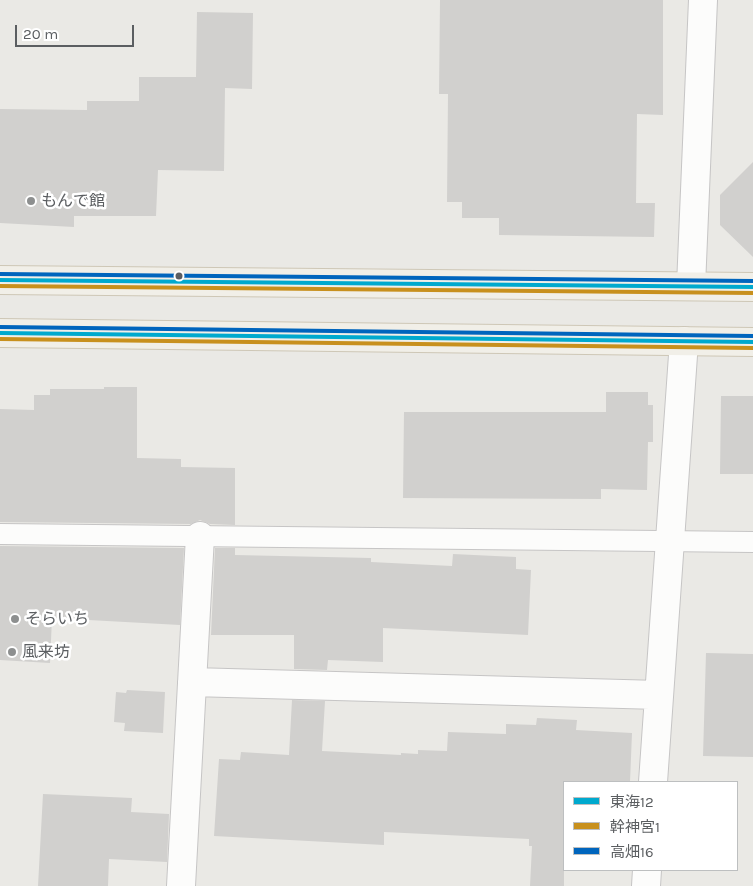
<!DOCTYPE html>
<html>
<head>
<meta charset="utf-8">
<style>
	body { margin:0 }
	#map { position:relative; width:753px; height:886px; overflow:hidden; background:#eae9e5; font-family:Karla,"Noto Sans JP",sans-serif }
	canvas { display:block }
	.legend { position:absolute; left:563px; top:781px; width:175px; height:90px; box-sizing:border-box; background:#fff; border:1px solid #bdbfc0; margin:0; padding:6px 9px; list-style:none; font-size:15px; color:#5b5e61 }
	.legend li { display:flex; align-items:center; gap:10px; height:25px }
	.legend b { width:25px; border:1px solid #bdbfc0 }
	.scale { position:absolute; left:15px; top:25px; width:119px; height:22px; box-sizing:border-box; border:2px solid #5b5e61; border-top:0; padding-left:6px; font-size:15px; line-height:18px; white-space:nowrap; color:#5b5e61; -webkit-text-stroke:4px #fff; paint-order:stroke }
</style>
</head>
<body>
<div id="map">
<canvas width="753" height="886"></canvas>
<ul class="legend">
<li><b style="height:6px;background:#00a9ce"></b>東海12</li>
<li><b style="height:6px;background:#c8901d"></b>幹神宮1</li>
<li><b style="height:6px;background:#0065bd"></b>高畑16</li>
</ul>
<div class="scale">20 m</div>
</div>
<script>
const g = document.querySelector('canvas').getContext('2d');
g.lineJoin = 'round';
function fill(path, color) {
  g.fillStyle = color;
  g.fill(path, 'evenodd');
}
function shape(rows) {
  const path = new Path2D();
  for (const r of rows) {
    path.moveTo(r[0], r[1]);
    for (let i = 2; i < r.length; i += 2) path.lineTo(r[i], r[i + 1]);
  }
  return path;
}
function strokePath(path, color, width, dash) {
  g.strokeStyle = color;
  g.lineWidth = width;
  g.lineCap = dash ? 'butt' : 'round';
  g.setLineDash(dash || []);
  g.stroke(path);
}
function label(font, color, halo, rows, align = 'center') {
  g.font = font + ' Karla,"Noto Sans JP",sans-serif';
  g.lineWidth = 5;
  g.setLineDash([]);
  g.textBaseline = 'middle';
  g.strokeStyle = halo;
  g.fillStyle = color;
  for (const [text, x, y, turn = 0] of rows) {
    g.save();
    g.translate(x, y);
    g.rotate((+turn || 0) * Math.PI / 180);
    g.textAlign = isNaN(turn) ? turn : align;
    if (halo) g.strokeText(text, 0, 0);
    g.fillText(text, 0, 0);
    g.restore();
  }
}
const building = shape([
	[440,0,663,0,663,115,637,114,636,203,655,203,654,237,499,235,499,218,462,218,462,202,447,202,448,94,439,94],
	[197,12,253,13,252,89,225,88,224,171,158,170,156,216,74,216,74,227,0,223,0,109,87,110,87,101,139,101,139,77,196,77],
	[753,162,753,257,720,225,720,195],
	[104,387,137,387,137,458,181,459,181,467,235,468,235,525,210,524,200,520,191,524,0,522,0,409,34,410,34,395,50,395,50,389,104,389],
	[606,392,648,392,648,405,653,405,653,442,648,442,647,490,601,489,601,499,403,498,404,412,606,412],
	[721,396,753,396,753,474,720,474],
	[0,546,184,548,180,625,52,618,50,663,0,660],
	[215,548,235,548,235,555,371,558,371,562,452,566,453,554,516,557,516,569,531,570,528,635,383,628,383,662,328,660,327,670,294,669,294,635,211,635],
	[706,653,753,654,753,757,703,756],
	[127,690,165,692,163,733,124,731,125,723,114,722,116,692,126,693],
	[292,700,325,701,322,751,401,755,401,753,418,754,418,750,447,751,448,732,506,734,506,724,536,725,537,718,577,720,576,730,632,733,630,782,564,782,564,886,530,886,532,846,529,846,529,839,384,832,384,845,214,836,219,759,240,760,241,752,289,755],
	[43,794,132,798,131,812,169,814,167,862,109,859,108,886,38,886]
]);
const lane = shape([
	[0,534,753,542]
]);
const street = shape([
	[691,286,703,0],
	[192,682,659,695],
	[653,782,684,341],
	[181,886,200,536],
	[646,886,647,870]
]);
const primary = shape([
	[0,280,753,287],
	[0,333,753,342]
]);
const bus1 = shape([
	[0,280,753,287],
	[0,333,753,342]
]);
const bus2 = shape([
	[0,286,753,293],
	[0,339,753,348]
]);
const bus3 = shape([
	[0,274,753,281],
	[0,327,753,336]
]);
const markers = [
	[31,201,5,"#8d8f8f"],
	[179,276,4.5,"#5b5e61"],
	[15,619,5,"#8d8f8f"],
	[12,652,5,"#8d8f8f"]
];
const poiNames = [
	["もんで館",41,201],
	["そらいち",25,619],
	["風来坊",22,652]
];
fill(building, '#d1d0ce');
strokePath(lane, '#c6c5c5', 22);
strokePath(street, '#c6c5c5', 30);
strokePath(primary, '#cec7b6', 30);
strokePath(lane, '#fcfcfb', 20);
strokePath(street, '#fcfcfb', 28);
strokePath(primary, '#f1efe8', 28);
strokePath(bus1, '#00a9ce', 4);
strokePath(bus2, '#c8901d', 4);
strokePath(bus3, '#0065bd', 4);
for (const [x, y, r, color] of markers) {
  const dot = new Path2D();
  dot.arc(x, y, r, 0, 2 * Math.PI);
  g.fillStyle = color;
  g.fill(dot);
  strokePath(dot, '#fff', 2);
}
label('16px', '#5b5e61', '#fff', poiNames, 'left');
</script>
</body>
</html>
